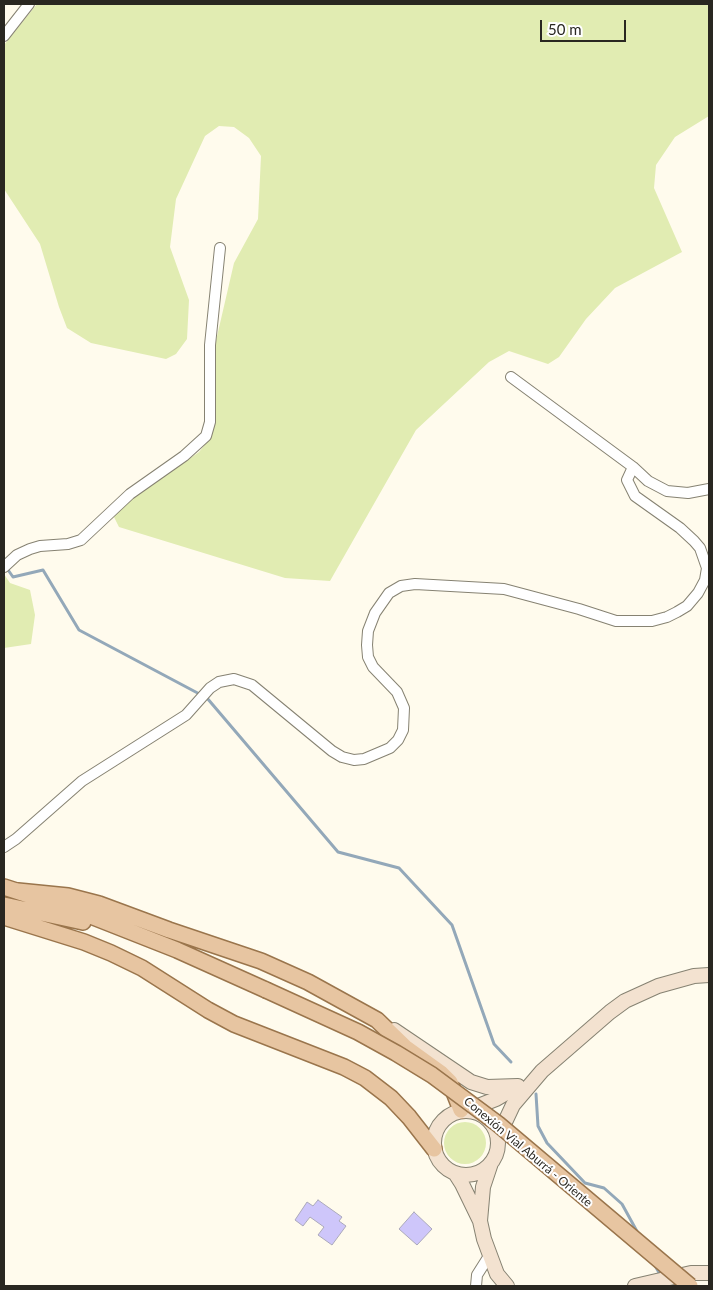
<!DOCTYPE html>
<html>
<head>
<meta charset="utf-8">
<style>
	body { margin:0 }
	#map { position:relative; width:713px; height:1290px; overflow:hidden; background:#fffbed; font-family:Lato,sans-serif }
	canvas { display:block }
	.frame { position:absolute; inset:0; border:5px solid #292721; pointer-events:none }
	.scale { position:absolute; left:540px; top:20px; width:86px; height:22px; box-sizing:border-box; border:2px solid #292721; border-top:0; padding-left:6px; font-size:15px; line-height:18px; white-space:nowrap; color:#292721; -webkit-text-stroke:4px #fff; paint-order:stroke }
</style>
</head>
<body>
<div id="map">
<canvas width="713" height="1290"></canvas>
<div class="frame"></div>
<div class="scale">50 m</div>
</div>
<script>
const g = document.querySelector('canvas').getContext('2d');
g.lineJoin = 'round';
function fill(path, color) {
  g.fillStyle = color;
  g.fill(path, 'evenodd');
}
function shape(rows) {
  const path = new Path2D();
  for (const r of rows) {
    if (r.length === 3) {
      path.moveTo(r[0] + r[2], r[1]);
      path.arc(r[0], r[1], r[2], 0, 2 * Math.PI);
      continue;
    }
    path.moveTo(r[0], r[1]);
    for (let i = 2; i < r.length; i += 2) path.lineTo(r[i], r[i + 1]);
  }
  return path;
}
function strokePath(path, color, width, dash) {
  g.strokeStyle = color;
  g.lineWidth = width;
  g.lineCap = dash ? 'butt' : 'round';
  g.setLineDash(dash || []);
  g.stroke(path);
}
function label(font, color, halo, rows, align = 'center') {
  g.font = font + ' Lato,sans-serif';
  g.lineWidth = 4;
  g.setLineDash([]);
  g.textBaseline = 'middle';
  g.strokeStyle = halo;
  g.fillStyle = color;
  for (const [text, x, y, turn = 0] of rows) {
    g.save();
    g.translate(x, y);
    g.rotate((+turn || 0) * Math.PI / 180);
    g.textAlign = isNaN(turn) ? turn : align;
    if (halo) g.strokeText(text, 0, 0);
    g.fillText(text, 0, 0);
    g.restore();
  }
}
const green = shape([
	[37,4,709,4,709,116,675,137,656,165,654,188,682,252,615,288,586,319,559,357,548,364,509,351,489,362,416,430,330,581,285,578,119,527,114,517,122,506,199,452,212,436,214,420,215,345,234,263,258,219,261,156,249,138,234,127,219,126,205,136,176,199,170,247,189,300,187,339,176,354,166,359,91,343,67,328,59,307,40,244,4,189,4,45],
	[4,574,10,583,30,590,35,615,31,644,4,648],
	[465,1143,21]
]);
const stream = shape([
	[6,567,13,577,43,570,79,630,207,698,338,852,399,868,452,925,494,1044,511,1062],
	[536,1094,538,1126,547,1143,585,1183,604,1188,622,1204,639,1235],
	[654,1264,661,1276]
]);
const building = shape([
	[318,1200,342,1217,339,1221,346,1226,332,1245,318,1235,324,1227,310,1217,303,1226,295,1220,307,1202,313,1206,318,1200],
	[414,1212,432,1229,417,1245,399,1229,414,1212]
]);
const street = shape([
	[4,36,29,4],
	[511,377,633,467,648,481,667,491,688,493,709,489],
	[4,567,17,555,30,549,40,546,68,544,81,540,130,494,184,456,206,436,210,422,210,345,220,248],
	[4,847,16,839,82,781,186,715,210,688,219,682,234,679,252,685,332,751,342,757,354,760,364,759,390,748,398,740,403,730,404,708,397,692,373,667,368,657,367,645,368,631,375,613,389,593,401,586,415,584,504,589,579,609,616,621,652,621,667,617,677,612,687,606,698,593,705,580,707,568,700,548,694,541,680,528,635,496,627,480,633,467],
	[476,1286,477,1275,489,1256]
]);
const secondary = shape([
	[394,1030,471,1082,487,1087,518,1086],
	[468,1110,496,1099,518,1086],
	[466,1143,32],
	[498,1137,513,1105,542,1071,610,1012,625,1001,658,986,694,976,709,975],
	[455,1173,462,1184,480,1221,484,1239,497,1274,507,1286],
	[480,1221,483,1187,491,1163],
	[635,1286,691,1273,709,1273]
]);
const primary = shape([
	[4,887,78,911,177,950,266,990],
	[18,891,68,896,99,904,169,930,261,961,308,982,377,1020,405,1047,441,1073,450,1082,461,1110],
	[4,905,83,922],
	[4,917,84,942,111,953,142,968,208,1010,234,1024,344,1067,365,1078,391,1098,409,1117,434,1149]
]);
const primaryBridge = shape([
	[266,990,358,1032,396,1053,432,1075,498,1124,690,1286]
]);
const streetNames = [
	["Conexión Vial Aburrá - Oriente",528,1152,40]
];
fill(green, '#e1ecb2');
strokePath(stream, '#93a8b9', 3);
fill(building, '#cec6fa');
strokePath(building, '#aba9ba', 1);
strokePath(street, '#868272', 12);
strokePath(secondary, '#868272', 16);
strokePath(primary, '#9a754c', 18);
strokePath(street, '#fff', 10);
strokePath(secondary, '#f3e2d0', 14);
strokePath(primary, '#e7c5a1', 15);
strokePath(primaryBridge, '#9a754c', 18, []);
strokePath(primaryBridge, '#e7c5a1', 15);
label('12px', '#292721', '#fff', streetNames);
</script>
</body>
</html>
